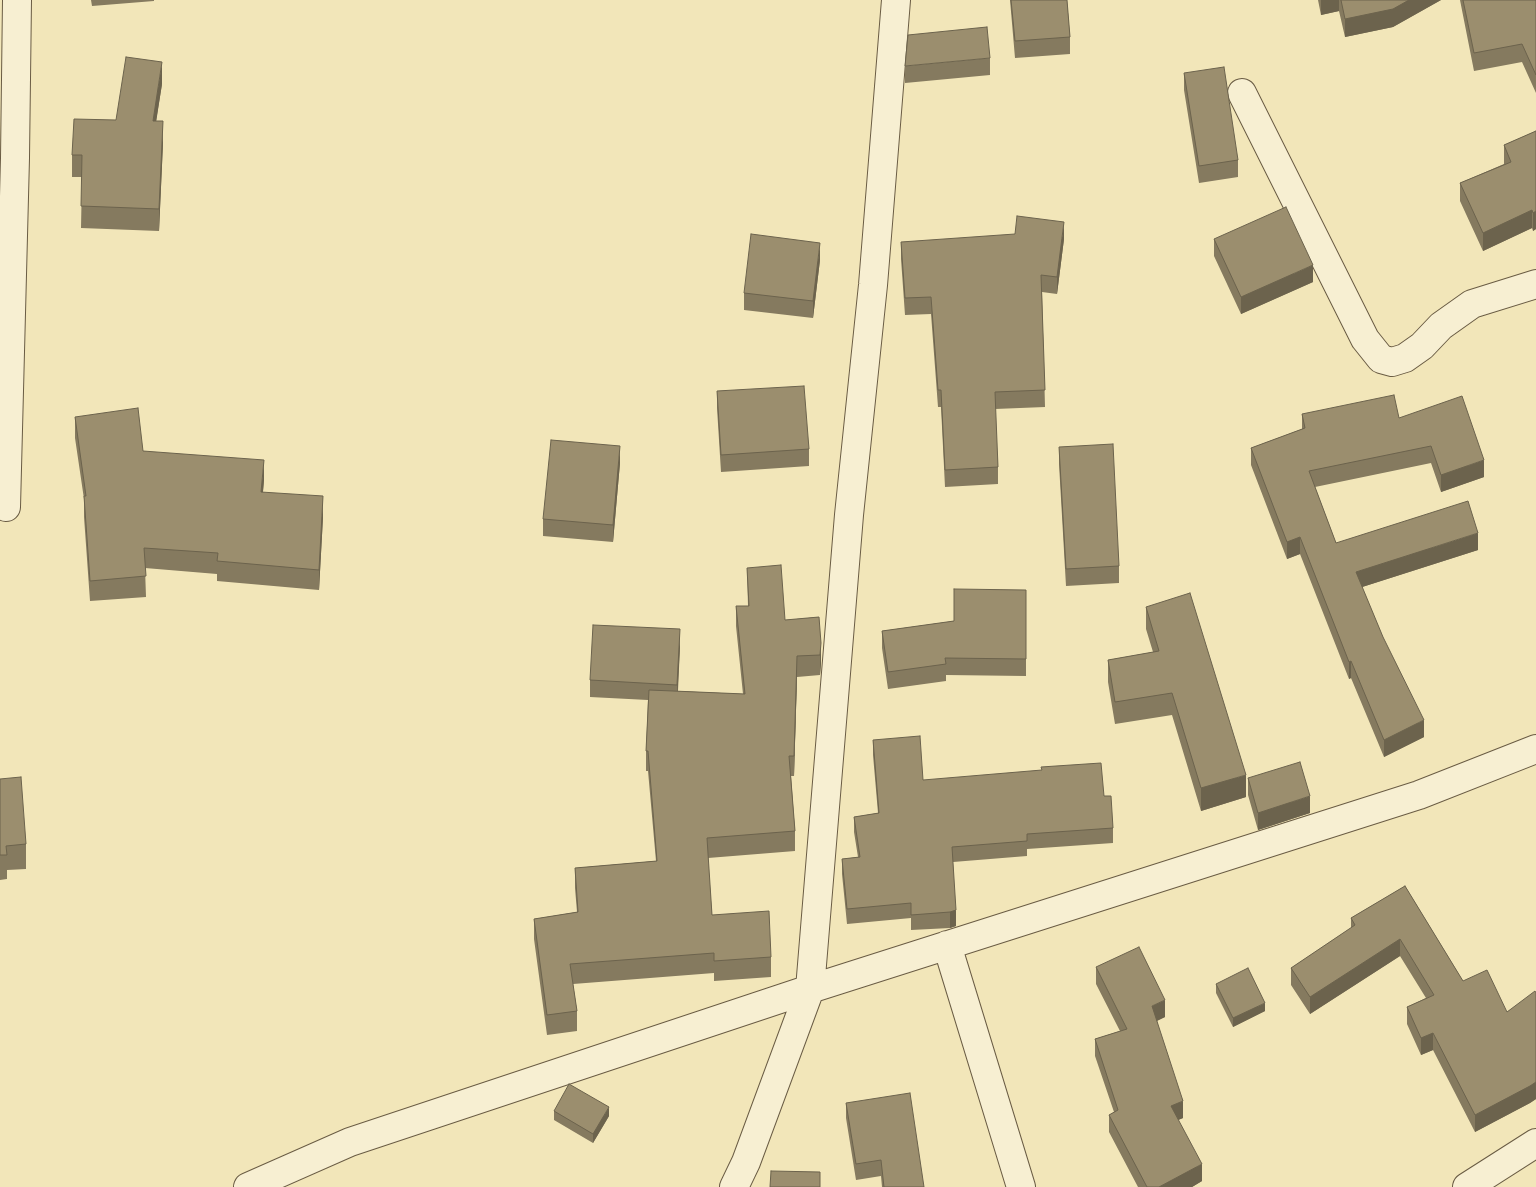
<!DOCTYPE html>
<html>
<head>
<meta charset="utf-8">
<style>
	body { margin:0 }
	canvas { display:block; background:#f2e6b9 }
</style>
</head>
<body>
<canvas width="1536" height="1187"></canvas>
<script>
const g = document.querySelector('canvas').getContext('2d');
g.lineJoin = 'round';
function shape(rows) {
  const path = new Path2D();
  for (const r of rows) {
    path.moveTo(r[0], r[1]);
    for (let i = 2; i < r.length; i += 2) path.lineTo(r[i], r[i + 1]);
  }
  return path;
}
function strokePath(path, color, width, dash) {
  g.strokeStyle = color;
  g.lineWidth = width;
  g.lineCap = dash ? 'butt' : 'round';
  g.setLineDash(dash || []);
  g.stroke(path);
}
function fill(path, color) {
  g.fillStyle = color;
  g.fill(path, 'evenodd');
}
const street = shape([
	[1242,93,1365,339,1381,359,1392,362,1405,358,1422,346,1441,326,1472,304,1536,284],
	[6,507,15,158,17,0],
	[947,945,1021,1187],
	[248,1187,350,1142,810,989,1419,795,1536,749],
	[734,1187,746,1162,810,989,849,515,873,285,896,0],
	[1467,1187,1536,1143]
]);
const wall = shape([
	[91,0,154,0,154,1,92,6],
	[1010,0,1067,0,1070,37,1070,54,1015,58],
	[1318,0,1441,0,1393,27,1345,37,1339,11,1321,15],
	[1460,0,1536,0,1536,93,1522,62,1474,71],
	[990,58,990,75,905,83,905,66],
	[1184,73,1238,160,1238,177,1199,183,1184,90],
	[162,84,156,121,163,143,159,231,81,228,82,177,72,177,72,155],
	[1536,131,1536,229,1533,231,1532,228,1483,251,1460,201,1460,183,1504,164,1504,145],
	[1064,239,1057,294,1042,292,1045,407,995,409,998,467,998,484,945,487,941,407,938,407,931,314,905,315,901,259,901,242],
	[1214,239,1313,282,1241,314,1214,256],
	[820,260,813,318,744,310,744,293],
	[717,391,809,449,809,466,721,472,717,408],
	[1302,414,1399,418,1484,477,1441,492,1431,463,1315,487,1336,543,1478,550,1362,587,1424,737,1384,757,1351,678,1349,679,1300,554,1287,559,1251,465,1251,448,1302,429],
	[75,417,143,451,264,480,263,492,323,517,319,590,217,581,217,574,145,568,146,597,90,601,84,517,84,499,75,438],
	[1059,447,1119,566,1119,583,1066,586,1059,464],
	[620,463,613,542,543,536,543,519],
	[747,568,785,620,819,617,821,663,820,675,797,677,794,776,791,776,795,831,795,851,708,858,712,915,771,957,771,977,714,981,714,973,573,984,577,1011,577,1031,547,1035,534,939,534,919,577,912,575,888,575,868,656,861,648,771,646,771,646,751,648,700,590,697,590,680,680,646,678,691,743,694,736,626,736,606,748,606],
	[1026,590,1026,676,946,675,946,681,888,689,882,648,882,631,954,621],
	[1146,607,1246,797,1201,811,1172,715,1115,724,1108,682,1108,660,1153,652,1146,629],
	[873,740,923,780,1104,796,1113,828,1113,843,1027,849,1027,856,953,862,956,926,950,928,911,930,911,918,847,924,842,874,842,859,858,857,854,832,854,817,878,813,873,755],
	[1248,778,1310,813,1258,830,1248,795],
	[0,779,26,844,26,869,7,870,7,879,0,880],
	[1405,886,1463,981,1507,1012,1536,993,1536,1099,1530,1103,1475,1132,1433,1050,1421,1055,1407,1024,1407,1007,1426,998,1400,956,1310,1014,1291,985,1291,968,1351,928,1351,918],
	[1096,967,1165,1017,1157,1021,1183,1118,1178,1120,1202,1181,1192,1187,1138,1187,1109,1132,1109,1115,1114,1112,1095,1056,1095,1039,1120,1031,1096,984],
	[1216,984,1265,1011,1233,1027,1216,993],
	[846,1103,924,1187,882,1187,881,1176,856,1180,846,1118],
	[554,1111,609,1116,593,1143,554,1120]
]);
const shadedWall = shape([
	[1321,0,1339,0,1339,11,1321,15],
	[1409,0,1441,0,1393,27,1345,37,1345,19],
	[162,62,162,84,153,142,153,121],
	[163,121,163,143,159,231,159,209],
	[1532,210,1532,228,1483,251,1483,233],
	[1536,211,1536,229,1533,231,1533,213],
	[1064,222,1064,239,1057,294,1057,277],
	[820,243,820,260,813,318,813,301],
	[1313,265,1313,282,1241,314,1241,297],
	[620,446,620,463,613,542,613,525],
	[264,460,264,480,261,512,261,492],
	[1484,460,1484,477,1441,492,1441,475],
	[323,496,323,517,319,590,319,570],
	[1478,533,1478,550,1356,589,1356,572],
	[1300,537,1300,554,1287,559,1287,542],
	[680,629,680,646,677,702,677,685],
	[821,643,821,663,820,675,820,655],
	[797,656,797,677,794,776,794,756],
	[1351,661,1351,678,1349,679,1349,662],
	[1424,720,1424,737,1384,757,1384,740],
	[1246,775,1246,797,1201,811,1201,788],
	[1310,796,1310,813,1258,830,1258,813],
	[956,910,956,926,950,928,950,912],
	[1400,939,1400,956,1310,1014,1310,997],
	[1165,1000,1165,1017,1152,1023,1152,1006],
	[1265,1003,1265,1011,1233,1027,1233,1018],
	[1433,1033,1433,1050,1421,1055,1421,1038],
	[1536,1082,1536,1099,1530,1103,1475,1132,1475,1115],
	[1183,1101,1183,1118,1171,1123,1171,1106],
	[609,1107,609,1116,593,1143,593,1134],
	[1202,1164,1202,1181,1192,1187,1159,1187]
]);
const building = shape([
	[1011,0,1067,0,1070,37,1015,41,1011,0],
	[1341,0,1409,0,1393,9,1345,19,1341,0],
	[1463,0,1536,0,1536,75,1522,44,1474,53,1463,0],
	[987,27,990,58,905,66,908,35,987,27],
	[126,57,162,62,153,121,163,121,159,209,81,206,82,155,72,155,74,119,116,120,126,57],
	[1224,67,1238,160,1199,166,1184,73,1224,67],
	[1536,131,1536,211,1533,213,1532,210,1483,233,1460,183,1511,162,1504,145,1536,131],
	[1286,207,1313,265,1241,297,1214,239,1286,207],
	[1017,216,1064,222,1057,277,1041,275,1045,390,995,392,998,467,945,470,941,390,938,390,931,297,905,298,901,242,1015,234,1017,216],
	[751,234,820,243,813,301,744,293,751,234],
	[804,386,809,449,721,455,717,391,804,386],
	[1394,395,1399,418,1462,396,1484,460,1441,475,1431,446,1309,471,1336,543,1468,501,1478,533,1356,572,1383,637,1424,720,1384,740,1351,661,1349,662,1300,537,1287,542,1251,448,1305,428,1302,414,1394,395],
	[138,408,143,451,264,460,261,492,323,496,319,570,217,561,218,553,144,548,146,576,90,581,84,496,86,496,75,417,138,408],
	[551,440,620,446,613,525,543,519,551,440],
	[1113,444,1119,566,1066,569,1059,447,1113,444],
	[781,565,785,620,819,617,821,643,820,655,797,656,794,756,789,756,795,831,707,838,712,915,769,911,771,957,714,961,714,953,570,964,577,1011,547,1015,534,919,578,912,575,868,657,861,648,751,646,751,649,690,745,694,736,606,749,606,747,568,781,565],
	[954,589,1026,590,1026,659,945,658,946,664,888,672,882,631,954,621,954,589],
	[1190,593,1246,775,1201,788,1172,693,1115,702,1108,660,1159,651,1146,607,1190,593],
	[593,625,680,629,677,685,590,680,593,625],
	[920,736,923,780,1042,770,1041,767,1101,763,1104,796,1111,796,1113,828,1027,834,1027,841,952,847,956,910,950,912,911,915,911,903,847,909,842,859,860,857,854,817,879,813,873,740,920,736],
	[1300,762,1310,796,1258,813,1248,778,1300,762],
	[21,777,26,844,6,846,7,855,0,855,0,779,21,777],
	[1405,886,1463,981,1487,970,1507,1012,1535,991,1536,993,1536,1082,1530,1086,1475,1115,1433,1033,1421,1038,1407,1007,1434,995,1400,939,1310,997,1291,968,1355,925,1351,918,1405,886],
	[1139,947,1165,1000,1152,1006,1183,1101,1171,1106,1202,1164,1159,1187,1147,1187,1109,1115,1118,1110,1095,1039,1127,1029,1096,967,1139,947],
	[1248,968,1265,1003,1233,1018,1216,984,1248,968],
	[569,1084,609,1107,593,1134,554,1111,569,1084],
	[910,1093,924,1187,884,1187,881,1160,856,1164,846,1103,910,1093],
	[771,1171,820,1172,820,1187,770,1187,771,1171]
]);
strokePath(street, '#6a5c44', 30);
strokePath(street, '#f7efd2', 28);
fill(wall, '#857a5f');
fill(shadedWall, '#6c634d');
fill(building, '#9b8e6e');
strokePath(building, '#6c634d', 1);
</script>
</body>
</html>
